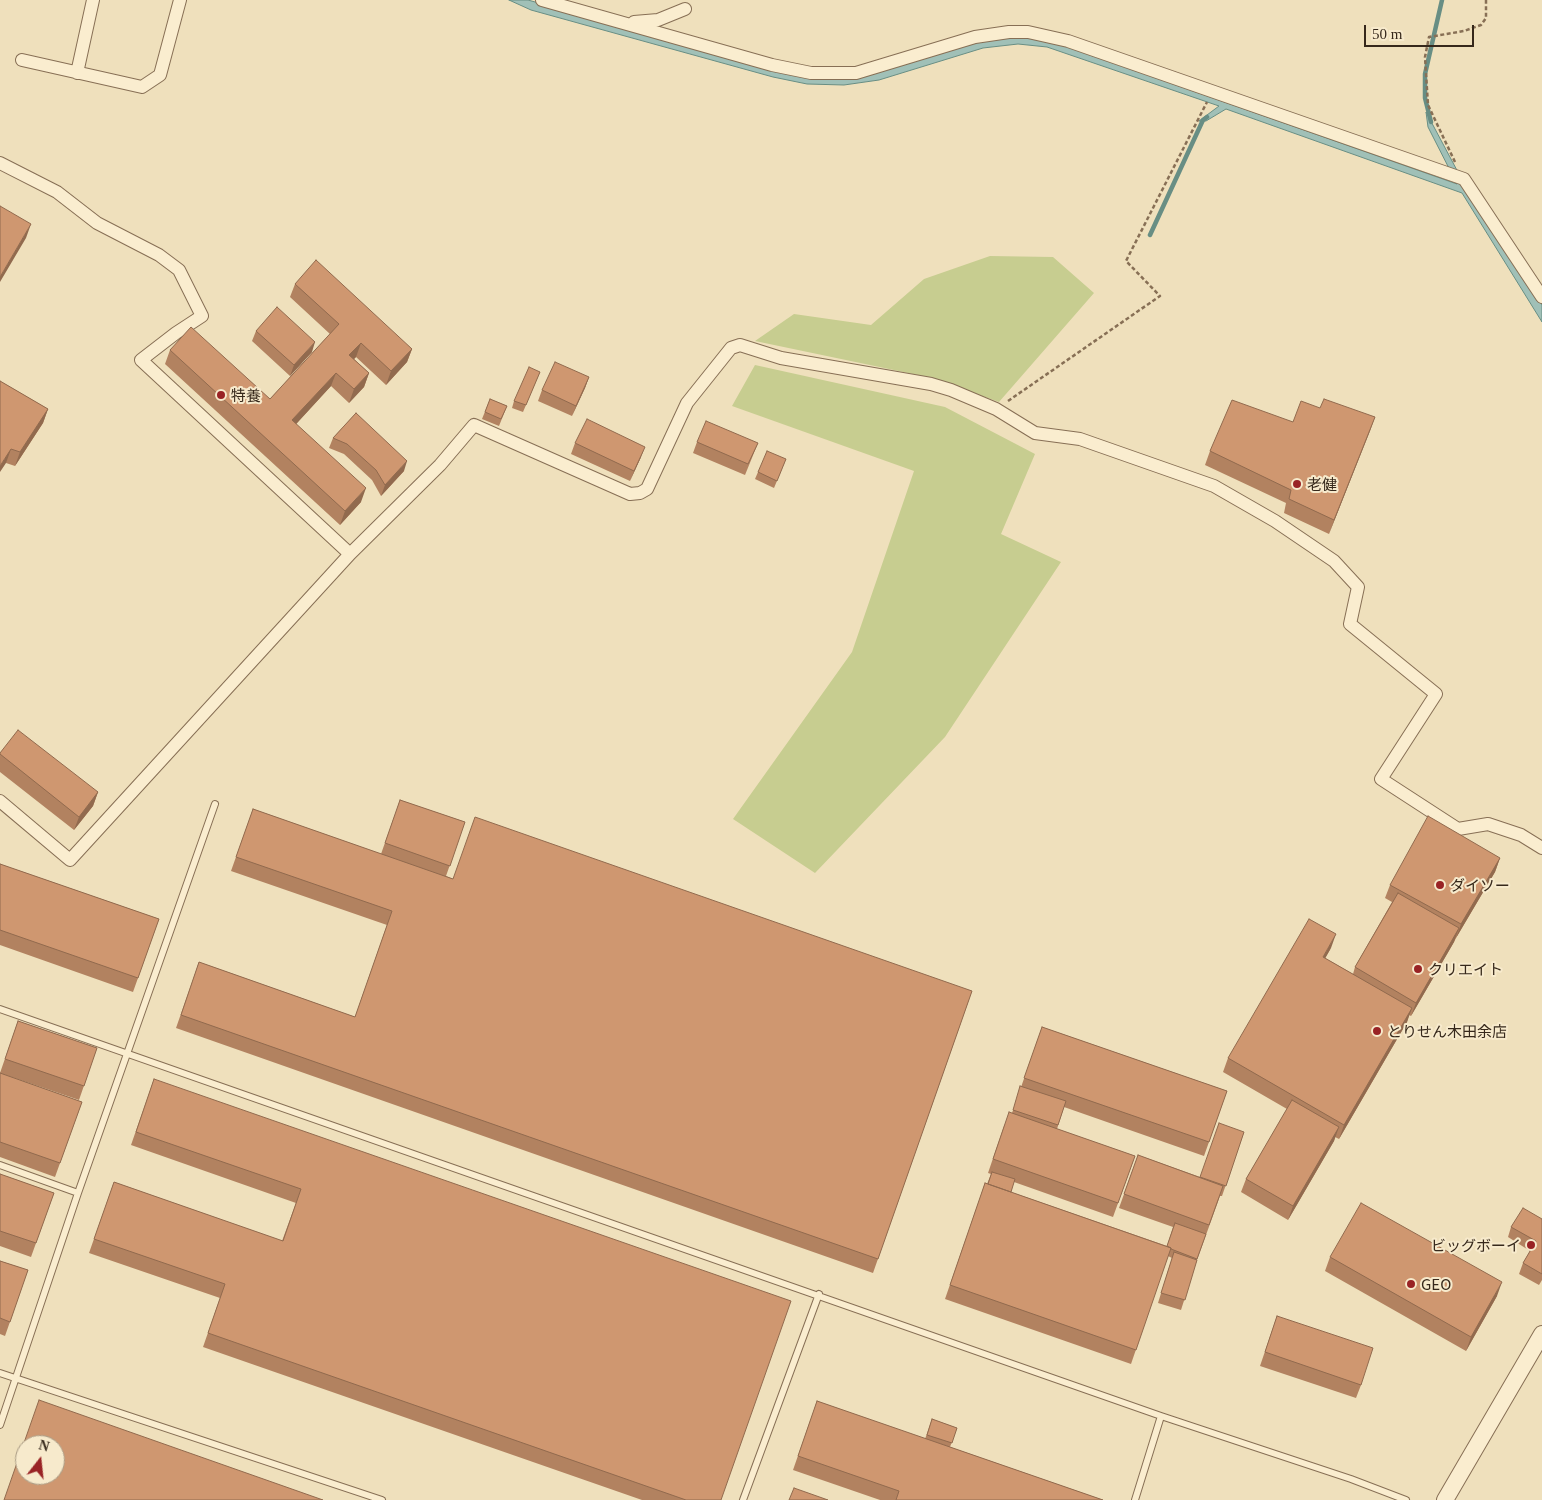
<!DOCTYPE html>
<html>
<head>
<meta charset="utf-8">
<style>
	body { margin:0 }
	#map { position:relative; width:1542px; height:1500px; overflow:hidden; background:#efe0bc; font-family:Georgia,serif }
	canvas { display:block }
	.north { position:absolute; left:15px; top:1435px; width:50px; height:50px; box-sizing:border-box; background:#f7eacc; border:1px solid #aa9c85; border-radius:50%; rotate:16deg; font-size:14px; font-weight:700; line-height:20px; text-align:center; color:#36281b }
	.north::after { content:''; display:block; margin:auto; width:18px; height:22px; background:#992325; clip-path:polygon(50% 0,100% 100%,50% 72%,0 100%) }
	.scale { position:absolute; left:1364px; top:25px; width:110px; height:22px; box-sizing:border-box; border:2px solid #36281b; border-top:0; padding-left:6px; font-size:15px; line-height:18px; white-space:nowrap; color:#36281b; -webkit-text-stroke:4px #f7eacc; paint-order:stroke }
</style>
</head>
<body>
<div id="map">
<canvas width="1542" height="1500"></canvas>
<div class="north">N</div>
<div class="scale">50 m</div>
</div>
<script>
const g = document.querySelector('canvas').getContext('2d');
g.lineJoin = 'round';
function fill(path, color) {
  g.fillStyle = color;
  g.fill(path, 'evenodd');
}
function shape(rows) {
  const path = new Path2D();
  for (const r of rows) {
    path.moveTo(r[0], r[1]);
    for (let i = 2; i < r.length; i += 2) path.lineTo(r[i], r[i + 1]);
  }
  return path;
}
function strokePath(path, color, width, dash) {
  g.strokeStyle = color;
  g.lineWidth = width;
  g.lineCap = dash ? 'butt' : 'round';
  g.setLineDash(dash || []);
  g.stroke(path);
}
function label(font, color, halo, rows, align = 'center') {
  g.font = font + ' Georgia,"Noto Sans JP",serif';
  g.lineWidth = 4;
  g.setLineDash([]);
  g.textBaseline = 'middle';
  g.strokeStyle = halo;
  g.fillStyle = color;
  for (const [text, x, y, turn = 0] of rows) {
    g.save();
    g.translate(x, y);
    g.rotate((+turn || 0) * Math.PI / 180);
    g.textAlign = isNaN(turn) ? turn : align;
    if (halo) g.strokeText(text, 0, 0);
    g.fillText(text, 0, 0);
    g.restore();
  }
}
const green = shape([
	[990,256,1053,257,1094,293,999,402,932,378,755,341,794,314,871,325,924,279],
	[755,365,945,407,1035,454,1001,534,1061,562,945,737,815,873,733,819,852,652,914,471,732,406]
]);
const water = shape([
	[509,0,528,0,776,70,845,77,982,39,1018,36,1049,40,1457,184,1428,127,1426,112,1468,191,1542,305,1542,322,1462,193,1226,109,1206,121,1199,121,1219,106,1047,47,1018,44,983,48,879,80,844,85,807,84,773,77,531,10,509,0]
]);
const stream = shape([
	[1431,122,1425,98,1425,74,1442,0],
	[1150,235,1203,120,1207,117]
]);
const path = shape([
	[1455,162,1428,105,1425,57,1429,37,1464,31,1481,25,1486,18,1486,0],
	[1008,401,1160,296,1126,261,1207,102]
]);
const service = shape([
	[0,1009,1161,1416,1351,1479,1406,1500],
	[0,1165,78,1193],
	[0,1373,382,1500],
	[0,1425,78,1193,215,804],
	[743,1500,819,1294],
	[1135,1500,1161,1416]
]);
const minor = shape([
	[542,0,772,65,811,73,856,73,975,37,1009,32,1028,32,1068,41,1464,179,1542,297],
	[634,22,658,20,685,9],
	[22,60,142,87,160,75,180,0],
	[77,73,93,0],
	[0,163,57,192,97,223,159,255,179,270,202,316,176,333,141,360,350,554],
	[0,801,70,860,350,554,440,465,474,425,630,494,640,493,647,489,687,403,731,348,740,345,781,358,931,384,951,390,996,409,1035,433,1080,439,1214,486,1275,521,1334,561,1358,587,1350,624,1436,694,1381,779,1458,829,1488,824,1521,835,1542,848]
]);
const tertiary = shape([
	[1445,1500,1542,1334]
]);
const wall = shape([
	[295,284,412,349,407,362,386,385,356,357,354,359,369,373,364,387,349,403,331,386,296,424,361,502,340,525,165,364,170,350,270,399,330,334,290,297],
	[256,331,312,352,290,376,252,341],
	[540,372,523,412,512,408,514,401],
	[589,377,585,388,572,416,538,401,542,390],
	[0,381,48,409,43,423,15,466,6,463],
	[490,399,507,406,499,426,482,419],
	[1320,408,1375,417,1329,534,1284,513,1286,503,1205,465,1210,451,1293,422],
	[356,413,404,471,381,496,372,480,344,454,329,448,333,438],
	[697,442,758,443,745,475,693,453],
	[575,443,641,457,630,481,571,454],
	[786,459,774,488,755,479,758,472],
	[0,753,98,792,93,806,74,830,0,772],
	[400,800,465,822,446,876,453,879,972,991,873,1273,176,1028,199,962,355,1017,387,925,231,871,253,809,381,854],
	[1500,858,1495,872,1456,938,1454,942,1411,1016,1409,1015,1407,1022,1339,1139,1335,1137,1334,1141,1288,1220,1241,1192,1246,1179,1287,1109,1223,1072,1228,1058,1331,948,1325,958,1353,974,1355,967,1392,902,1385,898,1390,885],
	[0,864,159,919,133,992,0,945],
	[18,1021,97,1048,79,1100,0,1073],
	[1042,1027,1227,1091,1204,1156,1064,1107,1057,1129,1135,1156,1113,1217,1014,1182,1011,1192,1167,1246,1173,1227,1119,1208,1138,1155,1200,1177,1244,1132,1222,1196,1220,1196,1197,1260,1181,1310,1158,1303,1172,1258,1168,1256,1131,1364,945,1299,985,1183,987,1184,991,1174,988,1173,1004,1126,1012,1113],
	[0,1073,82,1102,55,1177,0,1157],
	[154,1079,721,1500,642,1500,203,1347,220,1298,89,1253,114,1182,282,1241,296,1203,131,1145],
	[0,1174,54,1193,31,1257,0,1246],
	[1542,1219,1542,1280,1539,1285,1519,1274,1523,1263,1530,1251,1508,1237,1511,1227],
	[1330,1257,1497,1296,1466,1351,1325,1271],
	[0,1261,28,1270,5,1336,0,1334],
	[1277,1316,1361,1385,1356,1398,1260,1366],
	[817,1401,925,1439,932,1419,957,1428,950,1447,1103,1500,880,1500,793,1470]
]);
const shadedWall = shape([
	[31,224,26,238,0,282,0,277],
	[315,342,312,352,290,376,294,365],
	[361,343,356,357,344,369,349,355],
	[412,349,407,362,386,385,391,371],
	[336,373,331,386,287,434,292,420],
	[369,373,364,387,349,403,354,389],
	[589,377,585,388,572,416,576,406],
	[48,409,43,423,15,466,20,452],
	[1375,417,1370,431,1329,534,1334,520],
	[645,447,641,457,630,481,634,471],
	[11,449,6,463,0,472,0,466],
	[407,461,404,471,381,496,385,485],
	[366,488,361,502,340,525,345,511],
	[98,792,93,806,74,830,79,817],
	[1500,858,1495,872,1456,938,1461,924],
	[1459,928,1454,942,1411,1016,1416,1003],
	[1336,934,1331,948,1318,971,1323,957],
	[1412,1008,1407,1022,1339,1139,1344,1125],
	[1339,1127,1334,1141,1288,1220,1293,1206],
	[1502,1282,1497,1296,1466,1351,1471,1337]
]);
const building = shape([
	[0,206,31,224,0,277,0,206],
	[316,260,412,349,391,371,361,343,349,355,369,373,354,389,336,373,292,420,366,488,345,511,170,350,191,327,270,399,339,324,295,284,316,260],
	[277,307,315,342,294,365,256,331,277,307],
	[555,362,589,377,576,406,542,390,555,362],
	[529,367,540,372,526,405,514,401,529,367],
	[0,381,48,409,20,452,11,449,0,466,0,381],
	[490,399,507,406,501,419,485,412,490,399],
	[1324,399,1375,417,1334,520,1289,499,1291,490,1210,451,1232,400,1293,422,1301,401,1320,408,1324,399],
	[356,413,407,461,385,485,376,470,347,444,333,438,356,413],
	[587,419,645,447,634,471,575,443,587,419],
	[706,421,758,443,748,464,697,442,706,421],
	[767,451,786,459,777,481,758,472,767,451],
	[18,730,98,792,79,817,0,754,0,753,18,730],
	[400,800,465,822,450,866,385,843,400,800],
	[253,809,453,879,475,817,972,991,878,1259,181,1015,199,962,355,1017,392,911,236,857,253,809],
	[1428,816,1500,858,1461,924,1390,885,1428,816],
	[0,864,159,919,138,978,0,930,0,864],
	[1398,893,1459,928,1416,1003,1355,967,1398,893],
	[1309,919,1336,934,1323,957,1412,1008,1344,1125,1228,1058,1309,919],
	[18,1021,97,1048,84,1086,5,1059,18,1021],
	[1042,1027,1227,1091,1209,1142,1024,1078,1042,1027],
	[0,1073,82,1102,60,1163,0,1142,0,1073],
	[154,1079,791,1301,721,1500,686,1500,208,1333,225,1284,94,1239,114,1182,283,1241,301,1189,136,1132,154,1079],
	[1020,1086,1066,1101,1058,1125,1013,1110,1020,1086],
	[1292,1100,1339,1127,1293,1206,1246,1179,1292,1100],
	[1009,1112,1135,1156,1118,1203,993,1159,1009,1112],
	[1219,1123,1244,1132,1226,1186,1200,1177,1219,1123],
	[1138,1155,1223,1186,1209,1225,1124,1194,1138,1155],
	[992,1172,1015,1179,1011,1192,988,1184,992,1172],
	[0,1174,54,1193,36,1243,0,1231,0,1174],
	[985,1183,1171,1248,1136,1350,950,1285,985,1183],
	[1361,1203,1502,1282,1471,1337,1330,1257,1361,1203],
	[1523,1208,1542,1219,1542,1274,1523,1263,1536,1241,1511,1227,1523,1208],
	[1175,1223,1206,1234,1197,1259,1171,1249,1171,1248,1167,1246,1175,1223],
	[1174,1252,1197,1260,1185,1300,1161,1293,1174,1252],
	[0,1261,28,1270,10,1322,0,1318,0,1261],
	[1277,1316,1373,1348,1361,1385,1265,1352,1277,1316],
	[39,1400,323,1500,4,1500,39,1400],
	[25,1445,55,1445,55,1475,25,1475,25,1445],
	[817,1401,1103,1500,896,1500,899,1491,798,1456,817,1401],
	[932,1419,957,1428,952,1443,927,1435,932,1419],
	[794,1488,828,1500,789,1500,794,1488]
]);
const markers = [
	[221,395,5,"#992325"],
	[1297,484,5,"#992325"],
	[1440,885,5,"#992325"],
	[1418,969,5,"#992325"],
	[1377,1031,5,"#992325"],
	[1531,1245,5,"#992325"],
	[1411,1284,5,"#992325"]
];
const poiNames = [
	["特養",231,395],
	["老健",1307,484],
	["ダイソー",1450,885],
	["クリエイト",1428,969],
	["とりせん木田余店",1387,1031],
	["ビッグボーイ",1521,1245,"right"],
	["GEO",1421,1284]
];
fill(green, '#c7cd90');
fill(water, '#a0c0b7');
strokePath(water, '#688e84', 1);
strokePath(stream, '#688e84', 4.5);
strokePath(service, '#876f55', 8);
strokePath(minor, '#876f55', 14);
strokePath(tertiary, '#876f55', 18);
strokePath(path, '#876f55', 2.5, [4, 2.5]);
strokePath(service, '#faedcf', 6);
strokePath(minor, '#faedcf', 12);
strokePath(tertiary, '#faedcf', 16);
fill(wall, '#b28260');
fill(shadedWall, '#916a4e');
fill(building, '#cf9770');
strokePath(building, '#916a4e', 1);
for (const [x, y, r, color] of markers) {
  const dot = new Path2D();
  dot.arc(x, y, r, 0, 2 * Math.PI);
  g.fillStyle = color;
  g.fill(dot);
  strokePath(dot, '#f7eacc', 2);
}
label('15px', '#36281b', '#f7eacc', poiNames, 'left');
</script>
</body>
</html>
